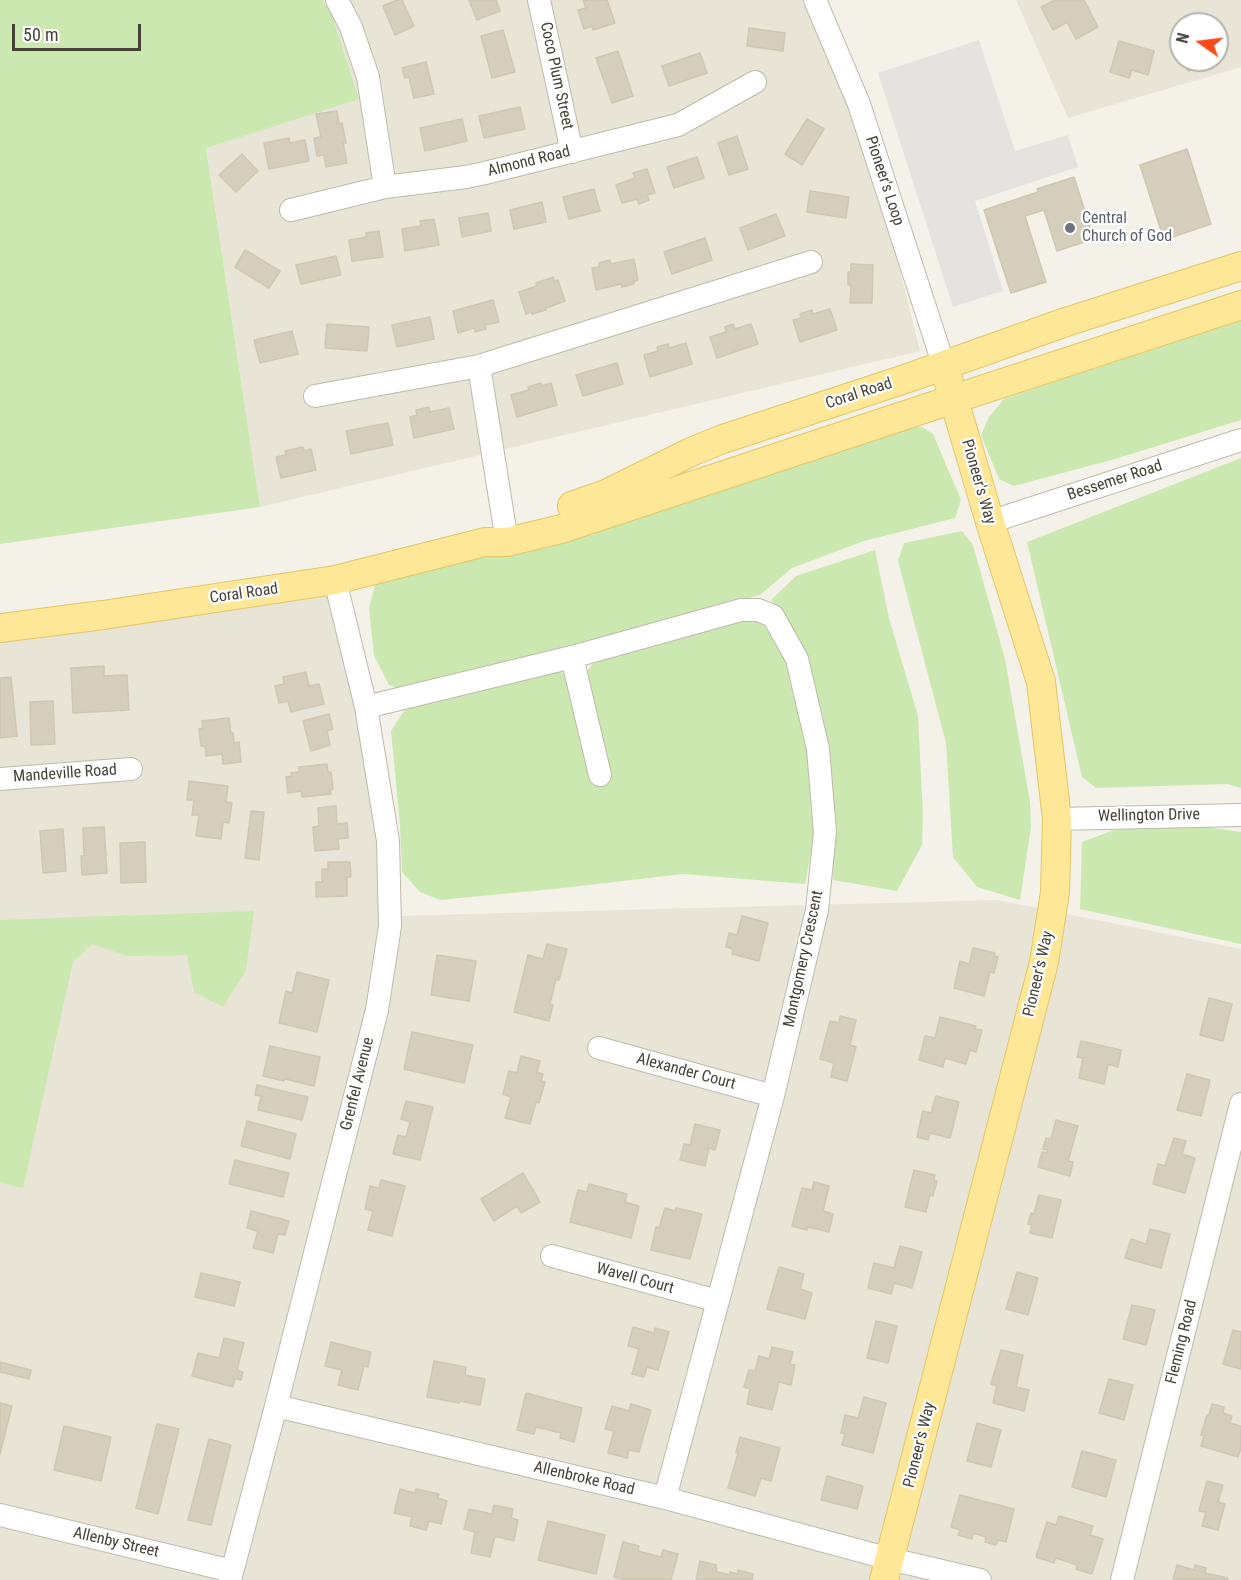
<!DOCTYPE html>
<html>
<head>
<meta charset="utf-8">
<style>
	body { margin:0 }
	#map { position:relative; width:1241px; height:1580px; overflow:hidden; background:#f4f1e8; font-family:"Roboto Condensed",sans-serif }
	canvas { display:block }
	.north { position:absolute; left:1169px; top:12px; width:60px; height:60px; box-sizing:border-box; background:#fff; border:2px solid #b5b3af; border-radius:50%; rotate:284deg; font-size:16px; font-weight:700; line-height:24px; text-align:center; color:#474237 }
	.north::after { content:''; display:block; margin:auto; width:21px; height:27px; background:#fa4a1a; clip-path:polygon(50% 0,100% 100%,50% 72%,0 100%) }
	.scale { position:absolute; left:12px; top:24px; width:129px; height:27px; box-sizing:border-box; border:3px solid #474237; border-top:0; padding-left:8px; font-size:18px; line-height:21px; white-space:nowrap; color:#474237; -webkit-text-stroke:4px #fff; paint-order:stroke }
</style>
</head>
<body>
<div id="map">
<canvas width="1241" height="1580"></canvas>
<div class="north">N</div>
<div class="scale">50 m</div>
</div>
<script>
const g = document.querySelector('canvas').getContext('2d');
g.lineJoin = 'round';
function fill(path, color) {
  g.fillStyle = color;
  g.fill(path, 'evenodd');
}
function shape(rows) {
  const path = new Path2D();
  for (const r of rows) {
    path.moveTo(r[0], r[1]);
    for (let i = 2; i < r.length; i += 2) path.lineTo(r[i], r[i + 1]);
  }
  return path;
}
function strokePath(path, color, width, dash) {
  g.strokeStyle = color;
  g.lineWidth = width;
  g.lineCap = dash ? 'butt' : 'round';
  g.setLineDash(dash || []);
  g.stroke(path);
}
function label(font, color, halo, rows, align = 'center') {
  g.font = font + ' "Roboto Condensed",sans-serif';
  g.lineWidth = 4.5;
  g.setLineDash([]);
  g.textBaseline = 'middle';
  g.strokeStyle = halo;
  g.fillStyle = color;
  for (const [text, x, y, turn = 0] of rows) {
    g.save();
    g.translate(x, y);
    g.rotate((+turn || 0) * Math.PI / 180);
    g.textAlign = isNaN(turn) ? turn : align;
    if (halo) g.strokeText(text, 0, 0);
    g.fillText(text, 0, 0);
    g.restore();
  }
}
const residential = shape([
	[151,0,815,0,859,104,920,351,260,507,206,147],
	[1016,0,1241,0,1241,67,1068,118],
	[1181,24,1217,24,1217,60,1181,60],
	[345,594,397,916,997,900,1241,949,1241,1580,0,1580,0,641]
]);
const green = shape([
	[0,0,322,0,331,12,359,99,206,148,260,507,0,544],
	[1241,316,1241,420,1115,459,1014,486,999,479,981,435,989,417,1004,399],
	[922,427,933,434,961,500,955,518,864,541,792,568,760,595,403,690,389,685,374,656,369,608,376,582,893,428],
	[1241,458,1241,788,1227,784,1096,788,1082,777,1027,542],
	[962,531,973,545,1005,659,1030,802,1031,827,1020,900,977,887,953,857,946,743,898,561,904,543],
	[875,550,889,618,918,716,923,815,922,845,897,891,833,880,830,754,802,657,782,614,771,600,796,576],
	[740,613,763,619,793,665,817,820,805,884,683,874,563,888,440,900,420,892,402,872,400,826,391,731,409,703,554,669,567,675,585,675,598,655],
	[1192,825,1241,832,1241,944,1080,909,1082,842,1114,830],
	[254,911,246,970,223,1007,194,992,187,955,127,956,92,944,73,962,23,1188,0,1183,0,920]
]);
const parking = shape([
	[979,40,1015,151,1068,135,1078,167,975,201,1003,291,953,307,878,73]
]);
const building = shape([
	[397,0,402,0,414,26,395,35,383,6,397,0],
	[469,0,496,0,500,11,477,20,469,0],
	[583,0,607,0,615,23,593,30,592,26,584,29,578,10,586,8,583,0],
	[1055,0,1084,0,1098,27,1076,39,1067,22,1053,30,1041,7,1055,0],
	[749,28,785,33,783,51,747,46,749,28],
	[503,30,515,72,492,78,481,36,503,30],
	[1119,41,1154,51,1148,75,1132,70,1129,78,1110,72,1119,41],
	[618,51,633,96,612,103,596,58,618,51],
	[700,53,707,73,669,86,662,66,700,53],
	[1185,60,1206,60,1207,64,1188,71,1185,60],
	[426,62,434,94,414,98,409,77,405,78,402,68,426,62],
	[520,107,525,129,484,138,479,116,520,107],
	[337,111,339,124,342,123,346,143,343,143,347,163,326,167,324,155,317,156,314,138,321,137,316,114,337,111],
	[462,119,467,141,425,151,420,128,462,119],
	[807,119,824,129,802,165,785,154,807,119],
	[737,136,748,169,729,175,718,143,737,136],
	[289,138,290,143,305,140,309,161,269,169,264,143,289,138],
	[1187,149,1211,224,1164,240,1140,165,1187,149],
	[242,154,258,171,236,192,219,175,242,154],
	[697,157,704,178,674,188,667,167,697,157],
	[647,169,655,193,647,195,649,200,639,204,637,199,622,203,616,185,635,178,633,173,647,169],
	[1074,177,1094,239,1057,251,1044,210,1025,216,1046,282,1011,293,984,210,1038,192,1037,189,1074,177],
	[594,189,600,211,569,219,563,197,594,189],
	[810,191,849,197,846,218,807,212,810,191],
	[542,202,546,222,514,229,510,210,542,202],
	[488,213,491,231,462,237,459,218,488,213],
	[776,214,785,236,748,250,740,228,776,214],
	[434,219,439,245,405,251,402,229,421,226,420,221,434,219],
	[379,231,383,257,352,261,349,240,367,237,366,233,379,231],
	[705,238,712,260,672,274,664,252,705,238],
	[245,250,280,271,269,288,235,267,245,250],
	[336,256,341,275,301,284,296,265,336,256],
	[634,259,638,280,634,281,634,284,622,287,621,284,596,290,592,268,599,267,599,263,610,260,611,264,634,259],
	[851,264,873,265,872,303,850,303,851,285,848,285,848,272,851,272,851,264],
	[553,277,554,281,558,280,565,301,546,308,546,310,532,314,531,312,526,314,519,292,537,286,536,283,553,277],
	[493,300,499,322,485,325,486,329,475,332,474,328,458,333,453,311,493,300],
	[830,309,837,330,800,342,793,320,802,318,800,314,812,310,813,314,830,309],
	[430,317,434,339,397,347,392,325,430,317],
	[327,324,369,327,367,351,325,348,327,324],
	[733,324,735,329,751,324,758,344,717,358,710,337,726,332,725,327,733,324],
	[292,331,298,354,260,363,254,340,292,331],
	[686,343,692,364,650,377,644,355,658,351,657,347,668,344,669,348,686,343],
	[617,363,623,384,583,396,576,375,617,363],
	[541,383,542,386,551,383,557,405,517,417,511,395,529,390,528,387,541,383],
	[429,407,430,412,449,408,454,429,414,438,410,417,417,415,416,410,429,407],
	[388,423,393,445,351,454,346,431,388,423],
	[303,447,304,451,311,449,316,470,281,478,276,457,286,455,285,451,303,447],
	[104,666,104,676,127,675,129,710,73,713,71,668,104,666],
	[306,672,309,686,319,684,324,704,291,712,288,701,279,703,275,686,284,684,283,677,306,672],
	[11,677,17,736,0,738,0,678,11,677],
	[53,701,55,744,31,745,30,702,53,701],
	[329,714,333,729,327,731,330,745,311,751,303,721,329,714],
	[229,718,231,733,233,733,234,743,239,742,241,762,223,764,222,754,206,756,205,746,201,746,199,729,203,728,202,721,229,718],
	[327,764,328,772,331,772,333,789,330,790,331,794,302,797,301,791,288,793,286,777,292,776,291,773,299,772,299,767,327,764],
	[189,781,228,786,226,802,232,803,229,823,223,822,221,839,196,836,199,815,192,815,194,800,187,800,189,781],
	[336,806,337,824,347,823,348,838,338,839,339,849,315,851,313,827,319,826,318,808,336,806],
	[251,811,264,812,259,860,245,858,251,811],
	[104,827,107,873,82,875,81,856,84,856,83,828,104,827],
	[63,829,66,871,43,873,40,831,63,829],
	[145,842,146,882,121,883,120,843,145,842],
	[328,862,350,862,351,877,347,877,347,896,316,897,316,882,322,882,322,869,328,869,328,862],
	[742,916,768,923,759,961,732,954,733,949,726,947,729,933,737,935,742,916],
	[547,944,567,949,559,980,556,979,550,1004,553,1005,549,1021,514,1012,528,955,543,959,547,944],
	[973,948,995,953,994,956,998,957,994,973,990,972,984,996,954,988,960,961,969,964,973,948],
	[437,955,476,961,469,1001,431,995,437,955],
	[297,972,329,980,317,1032,279,1023,286,991,292,993,297,972],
	[1209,998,1232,1004,1223,1041,1200,1035,1209,998],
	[840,1016,856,1020,850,1045,856,1047,847,1081,831,1077,834,1063,820,1059,830,1021,839,1023,840,1016],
	[940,1017,976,1026,975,1029,982,1030,976,1052,970,1050,966,1064,945,1058,943,1067,919,1060,925,1036,935,1038,940,1017],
	[412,1032,473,1045,464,1083,404,1069,412,1032],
	[1081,1041,1121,1050,1118,1067,1108,1064,1104,1084,1079,1078,1083,1058,1077,1057,1081,1041],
	[270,1046,320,1057,314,1086,285,1079,284,1081,263,1076,270,1046],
	[521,1056,540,1061,537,1072,543,1074,541,1081,545,1082,539,1103,536,1102,530,1124,505,1118,511,1097,503,1094,509,1071,517,1073,521,1056],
	[1187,1074,1210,1080,1201,1116,1177,1110,1187,1074],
	[257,1085,308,1097,302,1120,258,1110,261,1096,255,1095,257,1085],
	[936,1096,959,1102,950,1138,930,1133,928,1140,917,1137,923,1111,931,1113,936,1096],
	[406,1101,433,1107,420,1160,393,1154,398,1135,406,1137,410,1122,401,1119,406,1101],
	[1056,1120,1078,1126,1068,1161,1073,1162,1070,1176,1038,1167,1042,1152,1047,1153,1048,1150,1043,1149,1046,1138,1051,1139,1056,1120],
	[247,1121,296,1134,290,1159,241,1146,247,1121],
	[695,1124,720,1130,715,1150,709,1148,705,1166,680,1160,684,1144,690,1145,695,1124],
	[1174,1138,1186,1141,1182,1154,1195,1158,1185,1193,1153,1184,1158,1164,1165,1166,1174,1138],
	[235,1160,289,1173,283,1197,229,1184,235,1160],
	[914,1170,935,1175,934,1180,937,1181,933,1196,930,1195,926,1212,905,1207,914,1170],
	[523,1173,540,1202,521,1213,517,1206,494,1221,481,1199,523,1173],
	[381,1180,405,1186,392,1236,368,1230,373,1211,365,1209,370,1186,379,1188,381,1180],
	[814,1182,829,1186,823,1211,833,1214,829,1232,808,1227,807,1230,792,1226,802,1188,812,1190,814,1182],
	[589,1184,627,1194,625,1202,639,1206,631,1238,570,1222,578,1190,587,1192,589,1184],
	[1039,1195,1061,1200,1052,1238,1030,1233,1032,1225,1028,1224,1031,1213,1034,1214,1039,1195],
	[665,1208,675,1211,676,1208,702,1214,690,1259,651,1250,656,1227,659,1228,665,1208],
	[251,1211,289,1221,285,1235,278,1234,273,1253,253,1248,258,1231,247,1228,251,1211],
	[1150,1229,1170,1234,1161,1268,1125,1258,1131,1239,1146,1244,1150,1229],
	[900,1246,922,1252,912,1288,894,1283,891,1294,868,1288,874,1263,894,1268,900,1246],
	[779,1267,804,1274,800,1289,812,1293,805,1319,767,1309,779,1267],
	[1017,1272,1038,1278,1028,1315,1006,1309,1017,1272],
	[201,1273,240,1282,234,1306,195,1297,201,1273],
	[1132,1305,1155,1310,1146,1345,1123,1339,1132,1305],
	[876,1321,897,1326,888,1363,867,1358,876,1321],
	[633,1327,654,1333,655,1328,669,1332,658,1370,647,1367,644,1377,632,1374,639,1349,628,1346,633,1327],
	[1233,1330,1241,1332,1241,1369,1223,1364,1233,1330],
	[224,1338,244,1343,237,1370,243,1372,241,1380,235,1378,233,1387,192,1376,198,1353,219,1358,224,1338],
	[331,1342,371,1352,368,1367,364,1366,358,1390,338,1385,342,1370,325,1366,331,1342],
	[772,1347,793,1352,790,1364,795,1365,791,1385,779,1382,772,1410,747,1404,750,1389,744,1387,749,1370,755,1371,759,1356,769,1359,772,1347],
	[1001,1350,1023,1355,1016,1387,1029,1390,1024,1411,993,1403,997,1386,991,1384,1001,1350],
	[434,1361,466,1367,465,1375,485,1379,480,1405,460,1401,459,1403,427,1397,434,1361],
	[0,1362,31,1370,29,1379,0,1372,0,1362],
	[1109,1379,1133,1385,1124,1420,1099,1413,1109,1379],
	[526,1393,582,1408,574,1442,560,1438,561,1433,536,1427,534,1434,517,1430,526,1393],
	[864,1397,886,1403,873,1453,842,1445,845,1434,841,1433,845,1415,858,1418,864,1397],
	[0,1403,12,1406,0,1454,0,1403],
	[631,1404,651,1410,639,1452,629,1450,627,1458,608,1453,614,1431,605,1429,612,1406,629,1411,631,1404],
	[1212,1404,1224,1407,1223,1413,1232,1416,1230,1423,1241,1426,1241,1448,1238,1457,1201,1446,1204,1436,1201,1435,1207,1415,1209,1415,1212,1404],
	[977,1423,1001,1430,991,1467,967,1461,977,1423],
	[157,1424,179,1429,158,1514,136,1508,157,1424],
	[64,1426,111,1437,101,1481,54,1470,64,1426],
	[740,1437,780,1448,771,1481,761,1478,755,1496,728,1488,738,1453,736,1452,740,1437],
	[209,1439,231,1445,211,1525,188,1520,209,1439],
	[1082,1451,1116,1460,1106,1497,1072,1487,1082,1451],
	[827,1476,863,1486,857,1509,821,1500,827,1476],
	[1207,1481,1223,1485,1218,1502,1225,1504,1218,1530,1202,1526,1206,1512,1199,1511,1207,1481],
	[400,1489,415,1493,416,1489,439,1494,438,1498,447,1501,441,1524,429,1521,426,1530,410,1526,412,1517,394,1513,400,1489],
	[960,1495,1014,1509,1006,1542,998,1540,996,1545,985,1542,986,1537,973,1533,972,1539,958,1535,960,1530,951,1527,960,1495],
	[494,1505,513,1509,511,1518,518,1520,514,1541,495,1536,490,1557,471,1553,475,1532,464,1529,469,1509,492,1514,494,1505],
	[1059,1516,1093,1526,1090,1535,1103,1539,1092,1574,1076,1569,1077,1565,1056,1558,1054,1563,1036,1557,1047,1522,1056,1525,1059,1516],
	[548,1521,605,1535,596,1574,538,1560,548,1521],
	[623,1542,639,1546,638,1551,661,1557,663,1550,678,1554,671,1580,624,1580,614,1577,623,1542],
	[700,1561,716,1565,717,1572,730,1575,730,1572,738,1574,738,1570,753,1574,752,1580,696,1580,700,1561],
	[1177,1565,1194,1570,1195,1565,1206,1568,1205,1573,1228,1578,1227,1580,1173,1580,1177,1565]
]);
const minor = shape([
	[337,0,351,27,368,77,385,187],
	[539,0,572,152],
	[815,0,859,104,944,366],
	[291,210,385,187,466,177,485,173,678,125,755,82],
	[479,366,507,542],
	[315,396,479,366,811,262],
	[990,522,1241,440],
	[572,657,600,775],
	[366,707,572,657,741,610,758,610,773,616,797,659,818,749,825,832,817,910,773,1096,665,1498],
	[0,779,131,769],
	[1057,819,1241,815],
	[599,1048,773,1096],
	[552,1256,718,1301],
	[276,1406,665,1498,890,1559,980,1580],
	[0,1515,232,1571],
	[230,1580,276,1406,377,1010,390,926,388,841,366,707,335,580],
	[1122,1580,1241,1104]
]);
const major = shape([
	[572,506,606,494,691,452,720,440,911,377,1066,322,1241,266],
	[0,628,103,615,335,580,485,542,507,542,561,529,954,399,1241,305],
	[884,1580,1044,962,1055,892,1057,819,1041,682,990,522,944,366]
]);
const markers = [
	[1070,228,6,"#6b7280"]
];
const streetNames = [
	["Coco Plum Street",556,76,78],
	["Almond Road",529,162,-14],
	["Pioneer's Loop",884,181,72],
	["Coral Road",859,394,-18],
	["Bessemer Road",1115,481,-18],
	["Pioneer's Way",978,482,74],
	["Coral Road",244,594,-8],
	["Mandeville Road",65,774,-4],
	["Wellington Drive",1149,816,-1],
	["Montgomery Crescent",804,959,-78],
	["Pioneer's Way",1039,974,-77],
	["Alexander Court",686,1072,15],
	["Grenfel Avenue",358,1084,-76],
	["Wavell Court",635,1279,15],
	["Fleming Road",1182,1342,-76],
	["Pioneer's Way",920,1445,-76],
	["Allenbroke Road",584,1479,13],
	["Allenby Street",116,1543,13]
];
const worshipNames = [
	["Central",1082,219],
	["Church of God",1082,237]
];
fill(residential, '#e8e4d6');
fill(green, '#cce8b1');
fill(parking, '#e5e3e0');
fill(building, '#d6cebd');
strokePath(building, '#d0c6b1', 1.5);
strokePath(minor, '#c0baab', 24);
strokePath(major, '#e4c666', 30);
strokePath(minor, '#fff', 22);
strokePath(major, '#fee797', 28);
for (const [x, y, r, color] of markers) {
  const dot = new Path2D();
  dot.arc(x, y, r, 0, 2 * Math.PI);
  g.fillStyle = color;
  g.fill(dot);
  strokePath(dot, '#fff', 2);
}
label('16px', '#474237', '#fff', streetNames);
label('16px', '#5b616d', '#fff', worshipNames, 'left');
</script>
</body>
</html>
